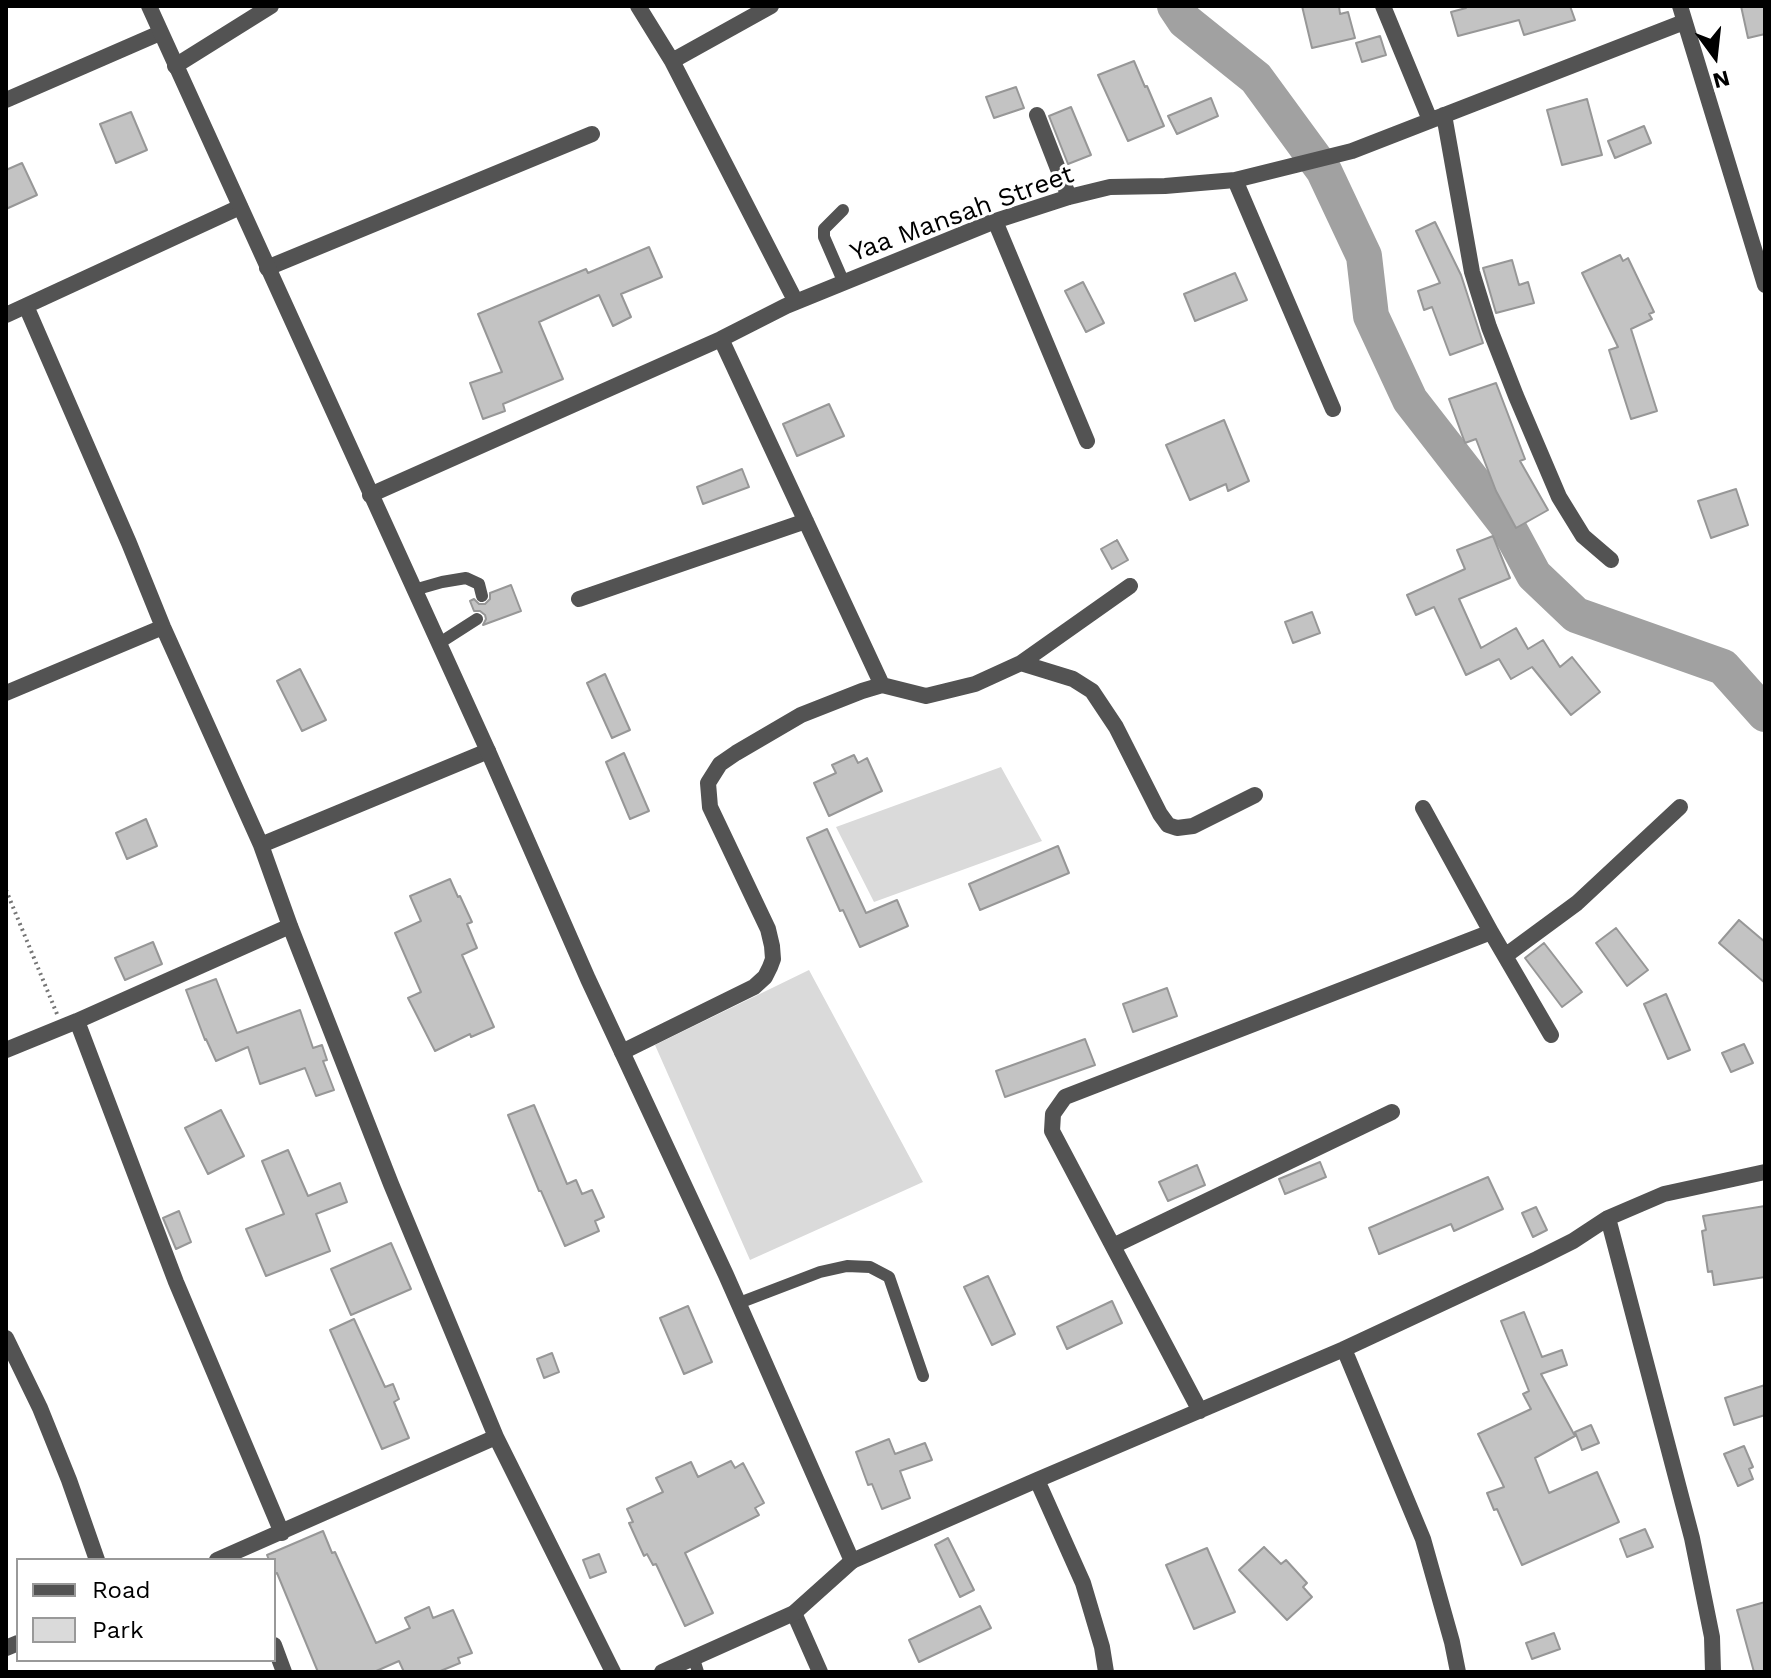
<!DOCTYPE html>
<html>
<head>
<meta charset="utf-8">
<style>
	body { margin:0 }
	#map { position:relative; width:1771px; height:1678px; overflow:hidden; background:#fff; font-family:"Work Sans",sans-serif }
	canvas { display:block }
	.frame { position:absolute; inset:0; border:8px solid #000; pointer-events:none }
	.legend { position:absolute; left:16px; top:1558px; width:260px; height:104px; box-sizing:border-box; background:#fff; border:2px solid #999; margin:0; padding:10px 14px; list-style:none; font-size:24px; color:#000 }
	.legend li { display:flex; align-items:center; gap:16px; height:40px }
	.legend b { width:40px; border:2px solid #999 }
	.north { position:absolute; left:1675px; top:16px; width:80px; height:80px; -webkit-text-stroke:6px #fff; paint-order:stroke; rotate:165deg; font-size:22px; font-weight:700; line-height:32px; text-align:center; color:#000 }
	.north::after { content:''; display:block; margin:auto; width:28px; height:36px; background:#000; clip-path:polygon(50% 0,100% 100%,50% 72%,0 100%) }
</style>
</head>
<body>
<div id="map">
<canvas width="1771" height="1678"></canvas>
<div class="frame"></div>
<ul class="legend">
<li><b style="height:10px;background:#535353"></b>Road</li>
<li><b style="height:22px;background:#dadada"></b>Park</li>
</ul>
<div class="north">N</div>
</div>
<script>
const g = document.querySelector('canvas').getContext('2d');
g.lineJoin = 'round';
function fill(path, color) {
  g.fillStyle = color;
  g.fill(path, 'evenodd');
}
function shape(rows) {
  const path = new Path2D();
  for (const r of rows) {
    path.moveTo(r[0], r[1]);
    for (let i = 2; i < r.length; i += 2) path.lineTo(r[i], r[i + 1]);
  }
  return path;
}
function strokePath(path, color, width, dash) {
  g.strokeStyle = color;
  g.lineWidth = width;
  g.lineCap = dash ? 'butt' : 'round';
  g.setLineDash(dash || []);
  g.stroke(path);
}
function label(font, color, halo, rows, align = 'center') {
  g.font = font + ' "Work Sans",sans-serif';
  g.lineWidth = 6;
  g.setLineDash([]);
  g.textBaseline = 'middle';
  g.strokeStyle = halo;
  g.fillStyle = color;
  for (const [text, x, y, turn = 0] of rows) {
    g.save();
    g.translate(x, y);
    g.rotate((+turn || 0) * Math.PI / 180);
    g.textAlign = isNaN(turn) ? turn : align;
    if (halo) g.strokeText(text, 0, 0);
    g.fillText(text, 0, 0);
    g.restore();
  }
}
const green = shape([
	[1001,767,1042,841,874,902,836,827],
	[809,970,923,1182,750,1260,655,1045]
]);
const river = shape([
	[1175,6,1185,21,1256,78,1324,171,1364,256,1371,316,1410,400,1507,525,1534,575,1576,615,1723,667,1765,714]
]);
const building = shape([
	[1302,6,1339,6,1340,14,1348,12,1355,38,1312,48,1302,6],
	[1466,6,1570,6,1575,20,1524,35,1519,20,1458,36,1451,12,1466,8,1466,6],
	[1741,6,1765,6,1765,34,1748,38,1741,6],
	[1380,36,1386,55,1362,62,1356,43,1380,36],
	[1134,61,1145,87,1147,86,1164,126,1128,141,1098,75,1134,61],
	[1016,87,1024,108,994,118,986,97,1016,87],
	[1211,98,1218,116,1177,134,1168,116,1211,98],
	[1587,99,1602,155,1562,165,1547,110,1587,99],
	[1071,107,1091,155,1068,164,1049,116,1071,107],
	[131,112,147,150,116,163,100,124,131,112],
	[1644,126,1651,143,1615,158,1608,141,1644,126],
	[22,163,37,195,6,209,6,170,22,163],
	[1435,222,1461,275,1483,343,1450,355,1432,307,1424,310,1418,291,1440,283,1416,231,1435,222],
	[649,247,662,277,621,294,631,317,613,326,599,295,539,322,563,379,503,404,505,411,483,419,470,383,502,372,478,314,586,269,588,273,649,247],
	[1620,255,1623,261,1628,258,1654,312,1649,314,1652,319,1631,329,1657,411,1631,419,1609,350,1618,347,1582,273,1620,255],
	[1512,260,1519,285,1528,282,1534,303,1496,313,1483,268,1512,260],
	[1235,273,1247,300,1195,321,1184,294,1235,273],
	[1083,282,1104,323,1086,332,1065,291,1083,282],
	[1496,383,1525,459,1520,461,1548,510,1516,528,1496,491,1476,439,1465,443,1449,399,1496,383],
	[829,404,844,436,797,456,783,424,829,404],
	[1224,420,1249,481,1228,491,1226,484,1190,500,1166,445,1224,420],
	[742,469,749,487,703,504,697,487,742,469],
	[1736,489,1748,525,1711,538,1698,501,1736,489],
	[1493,536,1510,578,1459,599,1481,648,1516,628,1528,649,1543,640,1560,667,1572,657,1600,692,1571,715,1532,667,1511,679,1499,659,1466,675,1434,607,1416,615,1407,595,1465,569,1457,550,1493,536],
	[1117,540,1128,560,1112,569,1101,549,1117,540],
	[511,585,521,611,483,625,486,619,485,615,480,611,474,611,470,601,474,599,479,604,485,604,490,599,490,593,511,585],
	[1312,612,1320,633,1293,643,1285,622,1312,612],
	[300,669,326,720,302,731,277,681,300,669],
	[605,674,630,730,612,738,587,683,605,674],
	[624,753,649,811,630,819,606,762,624,753],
	[854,755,858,763,867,758,882,791,829,816,814,783,836,773,832,765,854,755],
	[146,819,157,846,127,859,116,833,146,819],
	[827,829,866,913,897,900,908,926,860,947,843,910,840,911,807,838,827,829],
	[1058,846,1069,873,980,910,969,884,1058,846],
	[450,879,458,897,460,896,472,922,467,924,477,948,462,955,494,1027,471,1037,470,1034,435,1051,408,998,421,992,395,933,421,921,410,896,450,879],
	[1739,920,1765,942,1765,983,1719,943,1739,920],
	[1616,928,1648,970,1627,986,1596,943,1616,928],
	[153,942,162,964,125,980,115,958,153,942],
	[1544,943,1582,992,1562,1007,1525,958,1544,943],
	[216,979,237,1033,300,1010,313,1048,322,1045,327,1060,323,1061,334,1090,316,1096,305,1068,260,1084,248,1047,216,1061,206,1039,205,1040,186,990,216,979],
	[1167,988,1177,1016,1133,1032,1123,1004,1167,988],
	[1666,994,1690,1050,1668,1059,1644,1004,1666,994],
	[1085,1039,1095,1065,1005,1097,996,1071,1085,1039],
	[1744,1044,1753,1063,1731,1072,1722,1053,1744,1044],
	[534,1105,567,1184,576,1180,582,1194,592,1190,604,1217,595,1221,599,1231,565,1246,541,1191,539,1191,508,1115,534,1105],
	[221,1110,244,1156,208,1174,185,1128,221,1110],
	[288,1150,308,1196,340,1183,347,1202,316,1214,330,1251,266,1276,246,1229,284,1214,262,1161,288,1150],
	[1320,1162,1326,1177,1285,1194,1279,1179,1320,1162],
	[1197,1165,1205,1185,1168,1201,1159,1182,1197,1165],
	[1488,1177,1503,1209,1454,1231,1451,1224,1379,1254,1369,1228,1488,1177],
	[1765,1206,1765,1277,1714,1285,1712,1271,1708,1272,1702,1231,1706,1230,1703,1216,1765,1206],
	[1536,1207,1547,1230,1533,1237,1522,1213,1536,1207],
	[179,1211,191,1242,176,1249,163,1218,179,1211],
	[391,1243,411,1289,351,1315,331,1269,391,1243],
	[988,1276,1015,1334,992,1345,964,1287,988,1276],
	[1112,1301,1122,1323,1067,1349,1057,1327,1112,1301],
	[688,1306,712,1362,684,1374,660,1318,688,1306],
	[1524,1312,1542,1357,1562,1350,1567,1365,1541,1374,1575,1436,1535,1458,1549,1493,1597,1472,1619,1522,1522,1565,1497,1509,1494,1510,1487,1493,1504,1487,1478,1434,1531,1409,1523,1394,1529,1391,1501,1321,1524,1312],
	[354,1319,385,1387,393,1384,399,1399,394,1402,409,1438,382,1449,330,1330,354,1319],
	[552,1353,559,1372,544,1378,537,1359,552,1353],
	[1765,1385,1765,1415,1734,1425,1725,1398,1765,1385],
	[1591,1425,1599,1443,1582,1450,1575,1432,1591,1425],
	[889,1439,895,1454,925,1443,932,1460,900,1471,910,1498,882,1509,872,1484,868,1485,856,1452,889,1439],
	[1744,1446,1753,1467,1749,1469,1753,1479,1738,1486,1724,1454,1744,1446],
	[731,1461,735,1468,743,1463,764,1503,755,1508,759,1515,685,1553,713,1613,685,1626,656,1564,653,1565,647,1554,644,1556,629,1523,633,1522,627,1509,663,1492,656,1478,691,1462,698,1477,731,1461],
	[1645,1529,1653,1547,1627,1557,1620,1539,1645,1529],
	[323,1531,332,1553,335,1552,376,1643,410,1628,405,1618,429,1607,433,1618,453,1610,472,1653,458,1658,460,1663,438,1672,404,1672,399,1661,374,1672,318,1672,277,1573,275,1574,274,1571,274,1560,269,1560,267,1555,323,1531],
	[948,1538,974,1590,960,1597,935,1545,948,1538],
	[1264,1547,1281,1564,1286,1560,1307,1583,1303,1587,1312,1597,1287,1620,1239,1570,1264,1547],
	[1207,1548,1235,1612,1194,1629,1166,1565,1207,1548],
	[599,1554,606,1572,590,1578,583,1560,599,1554],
	[1765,1602,1765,1672,1754,1672,1737,1610,1765,1602],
	[980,1606,991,1628,919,1662,909,1640,980,1606],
	[1554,1633,1560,1649,1532,1659,1526,1643,1554,1633]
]);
const path = shape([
	[6,890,57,1014]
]);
const service = shape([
	[843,210,824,229,824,237,844,283],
	[414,590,442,582,466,578,479,584,482,596],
	[438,644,477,619],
	[739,1303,820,1272,847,1266,870,1267,889,1277,923,1376],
	[694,1659,698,1672]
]);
const minor = shape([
	[638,6,672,61,771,6],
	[1383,6,1430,120],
	[1680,6,1765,285],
	[672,61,796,302],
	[175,66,271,6],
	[6,100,160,33],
	[1037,115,1069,197],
	[1444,115,1472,272,1489,327,1516,396,1559,497,1583,536,1611,560],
	[1235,180,1333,409],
	[995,221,1087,441],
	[267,268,592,134],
	[26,306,129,543,163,627,261,845,290,926,391,1184,496,1437,613,1672],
	[6,315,240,207],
	[721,339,882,685],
	[370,495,721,339,786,306,995,221,1069,197,1110,187,1165,186,1235,180,1352,151,1684,22],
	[579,599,806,521],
	[1021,663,1073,679,1092,691,1116,727,1160,814,1168,825,1177,828,1193,826,1255,795],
	[6,693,163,627],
	[1423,808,1491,932,1551,1035],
	[261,845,488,751],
	[1505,956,1577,903,1680,807],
	[77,1021,176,1282,282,1533],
	[6,1050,77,1021,290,926],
	[622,1052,754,987,765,977,770,967,773,959,772,946,768,929,710,807,708,783,720,764,736,753,801,715,862,691,882,685,926,696,975,684,1021,663,1130,586],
	[1608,1218,1692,1538,1712,1637,1713,1672],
	[1113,1246,1392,1112],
	[6,1338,40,1408,69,1480,97,1560],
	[1344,1349,1423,1539,1452,1642,1458,1672],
	[1200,1411,1052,1131,1053,1114,1065,1097,1491,932],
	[1037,1480,1083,1583,1102,1647,1106,1672],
	[217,1560,496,1437],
	[852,1561,1037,1480,1344,1349,1537,1259,1573,1241,1608,1218,1664,1194,1765,1172],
	[794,1613,820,1672],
	[274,1645,284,1672],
	[6,1648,18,1643]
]);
const tertiary = shape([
	[149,6,488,751,588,979,726,1275,852,1561,794,1613,662,1672]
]);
const streetNames = [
	["Yaa Mansah Street",962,214,-20]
];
fill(green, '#dadada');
strokePath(river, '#a1a1a1', 36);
fill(building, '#c3c3c3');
strokePath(building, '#979797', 2);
strokePath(path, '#757575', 4, [2, 4]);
strokePath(service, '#535353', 12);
strokePath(minor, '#535353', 16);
strokePath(tertiary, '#535353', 16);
label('26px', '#000', '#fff', streetNames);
</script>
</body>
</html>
